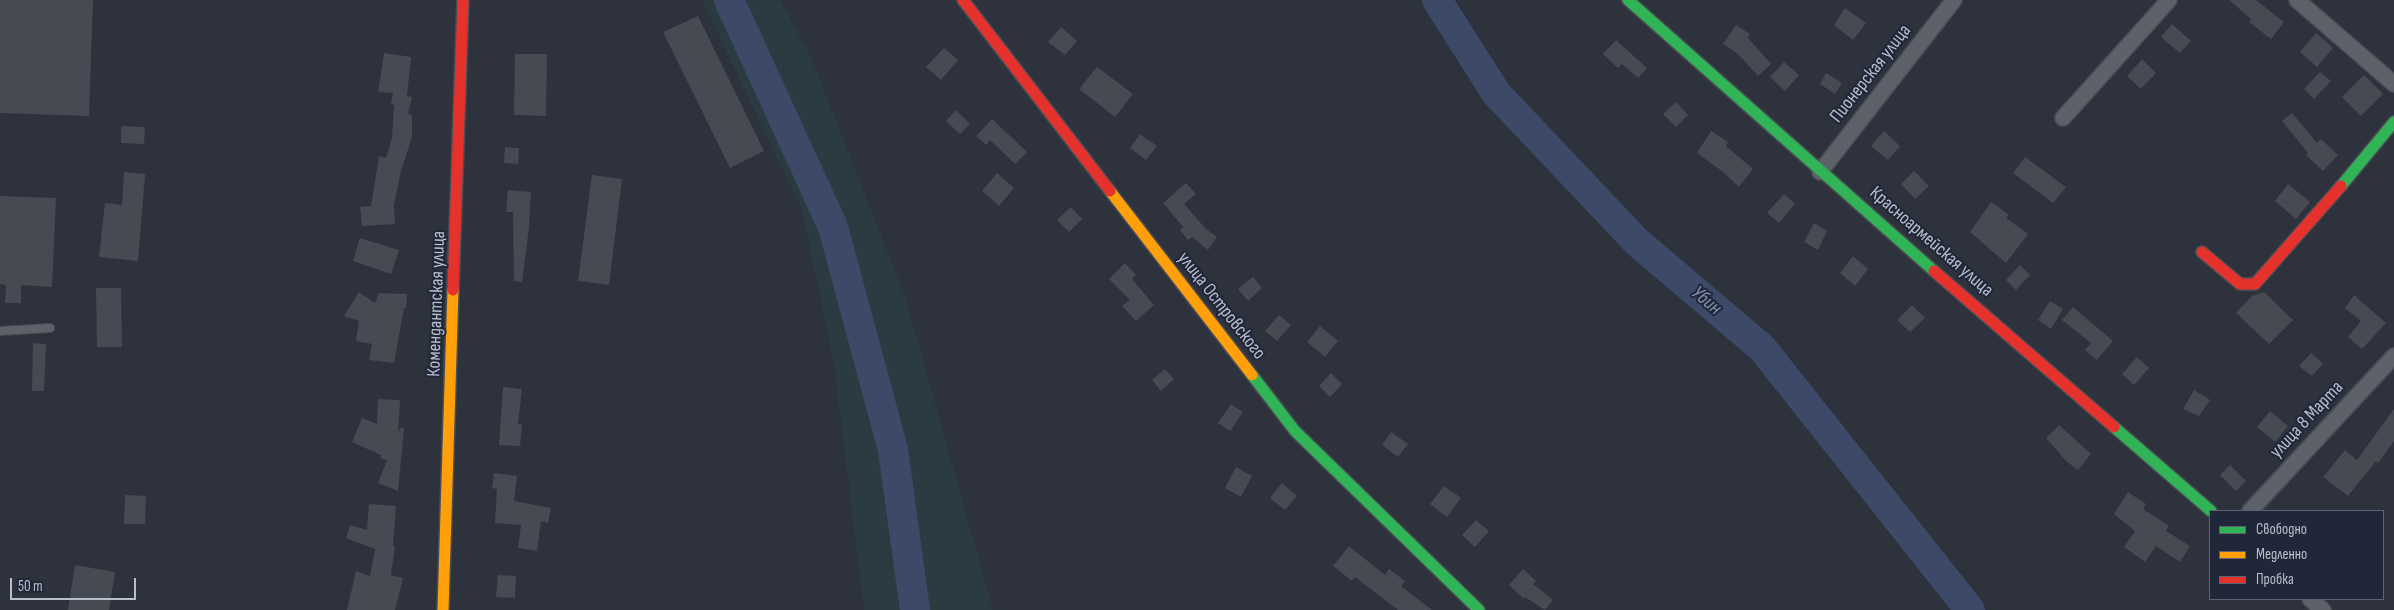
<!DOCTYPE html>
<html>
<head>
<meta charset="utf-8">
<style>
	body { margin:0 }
	#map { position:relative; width:2394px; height:610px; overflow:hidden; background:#2d323d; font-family:"Sofia Sans Condensed",sans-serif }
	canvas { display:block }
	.legend { position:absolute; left:2209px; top:510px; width:175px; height:90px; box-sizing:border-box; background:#202738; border:1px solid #5d6373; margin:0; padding:6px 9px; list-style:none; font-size:15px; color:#b8becc }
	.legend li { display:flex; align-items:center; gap:10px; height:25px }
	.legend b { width:25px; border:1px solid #5d6373 }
	.scale { position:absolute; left:10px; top:578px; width:126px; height:22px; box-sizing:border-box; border:2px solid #b8becc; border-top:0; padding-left:6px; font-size:15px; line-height:18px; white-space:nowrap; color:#b8becc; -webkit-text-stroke:4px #202738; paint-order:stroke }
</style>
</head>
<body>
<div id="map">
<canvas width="2394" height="610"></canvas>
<ul class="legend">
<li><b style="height:6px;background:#30b455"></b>Свободно</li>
<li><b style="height:6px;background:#ff9f0a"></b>Медленно</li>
<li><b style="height:6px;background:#e5322d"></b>Пробка</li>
</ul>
<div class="scale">50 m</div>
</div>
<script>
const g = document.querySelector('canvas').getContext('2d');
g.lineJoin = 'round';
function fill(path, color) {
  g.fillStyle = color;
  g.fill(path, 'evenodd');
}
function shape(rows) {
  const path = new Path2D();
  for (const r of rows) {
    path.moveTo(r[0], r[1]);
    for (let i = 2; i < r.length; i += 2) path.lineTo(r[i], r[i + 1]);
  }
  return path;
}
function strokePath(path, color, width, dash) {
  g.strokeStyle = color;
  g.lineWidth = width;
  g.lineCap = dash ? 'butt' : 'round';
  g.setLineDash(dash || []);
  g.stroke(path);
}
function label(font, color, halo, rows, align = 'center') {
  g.font = font + ' "Sofia Sans Condensed",sans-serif';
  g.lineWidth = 4;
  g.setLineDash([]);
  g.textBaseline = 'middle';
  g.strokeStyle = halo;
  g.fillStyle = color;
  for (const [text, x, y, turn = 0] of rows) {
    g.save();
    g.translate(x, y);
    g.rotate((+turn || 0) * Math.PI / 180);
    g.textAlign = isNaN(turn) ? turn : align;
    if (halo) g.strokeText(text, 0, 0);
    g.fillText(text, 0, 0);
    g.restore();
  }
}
const green = shape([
	[702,0,780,0,811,57,906,299,993,610,864,610,834,363,802,210]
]);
const river = shape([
	[729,0,833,227,893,450,915,610],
	[1437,0,1496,93,1637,242,1762,348,1970,610]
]);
const building = shape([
	[0,0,93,0,89,116,0,113],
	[2229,0,2256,0,2284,22,2271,39,2249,22,2251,19],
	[1845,8,1866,23,1853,40,1834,25],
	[698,16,764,151,730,168,663,32],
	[2172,24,2191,41,2180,53,2161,37],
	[1736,25,1750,34,1748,38,1771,64,1758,76,1738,54,1723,44],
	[1061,27,1077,41,1065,55,1048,42],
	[2316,33,2333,48,2317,67,2300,52],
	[1616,40,1647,68,1638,78,1622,64,1618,68,1603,54],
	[944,48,958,60,941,80,926,67],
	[384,53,411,57,407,96,412,97,408,114,412,115,412,137,401,171,394,205,395,224,362,226,360,207,371,206,379,156,386,158,392,138,394,105,391,104,393,93,378,92],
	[515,54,547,54,546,116,514,115],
	[2142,59,2156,73,2141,89,2127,76],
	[1784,62,1799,75,1785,91,1770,77],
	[1097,67,1133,94,1115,117,1079,89],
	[2320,72,2331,81,2314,99,2304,89],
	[1826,73,1842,83,1835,94,1820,84],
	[2364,75,2383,94,2361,116,2342,97],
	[1676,102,1688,115,1676,127,1663,114],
	[956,110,970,124,960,134,946,121],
	[2292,113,2317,143,2321,139,2338,155,2323,171,2306,155,2308,153,2282,121],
	[992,119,1027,152,1015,164,990,140,986,145,976,136],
	[121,126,145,127,144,144,121,143],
	[1711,131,1728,142,1726,146,1753,169,1739,187,1722,171,1697,153],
	[1884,131,1900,146,1888,160,1871,146],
	[1140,134,1157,146,1146,160,1130,148],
	[505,147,519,148,518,164,504,163],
	[2025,157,2066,187,2053,203,2013,173],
	[1914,171,1929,186,1915,199,1901,184],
	[124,172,145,174,138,261,99,257,105,203,122,205],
	[997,173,1014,188,999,206,982,191],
	[592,175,622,179,609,285,578,281],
	[1186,183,1196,194,1184,204,1206,229,1217,237,1208,250,1192,237,1188,240,1180,230,1183,227,1163,203],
	[2288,184,2310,202,2296,219,2275,201],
	[508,190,531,192,529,228,522,282,514,281,513,212,506,212],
	[1784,194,1795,204,1779,223,1767,213],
	[0,196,56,198,52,287,21,285,21,303,5,303,6,285,0,284],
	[1991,202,2009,215,2006,218,2028,234,2006,263,1970,232],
	[1071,207,1082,219,1069,232,1057,220],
	[1814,223,1827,231,1818,250,1804,242],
	[360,238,399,250,391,274,353,261],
	[1853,256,1868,269,1855,286,1840,273],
	[1125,263,1136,275,1132,279,1154,305,1136,321,1122,306,1130,300,1109,279],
	[2020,265,2030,275,2016,290,2006,280],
	[1253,277,1262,288,1248,301,1238,289],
	[96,288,121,288,122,347,97,347],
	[359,292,375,303,379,293,407,294,406,308,404,308,394,363,369,360,372,344,356,341,359,321,344,316],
	[2264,292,2293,320,2269,344,2236,313,2252,296],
	[2354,295,2386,323,2362,349,2348,337,2361,321,2345,308],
	[2050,301,2063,309,2051,329,2038,320],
	[1912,305,1925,318,1910,332,1897,320],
	[2073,307,2113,341,2097,360,2085,350,2091,343,2062,320],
	[1279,315,1291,325,1277,341,1265,331],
	[1320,326,1338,341,1325,357,1307,342],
	[33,343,46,344,44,391,32,391],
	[2311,353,2323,364,2312,376,2299,366],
	[2137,357,2149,368,2134,385,2122,374],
	[1165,369,1174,379,1161,391,1152,380],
	[1331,373,1342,384,1330,397,1319,386],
	[503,387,522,389,518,424,522,424,520,446,499,445],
	[2194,390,2210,400,2199,416,2183,409],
	[378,399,400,400,398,433,401,427,404,428,398,491,378,483,387,460,381,459,381,455,352,442,362,418,377,424],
	[1231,404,1243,412,1230,431,1218,423],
	[2394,409,2394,441,2378,463,2376,461,2348,496,2323,477,2345,450,2357,460],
	[2270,411,2288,426,2275,442,2257,427],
	[2059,425,2091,454,2078,470,2066,461,2046,438],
	[1391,432,1408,444,1398,457,1382,445],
	[2230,465,2246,481,2236,491,2220,475],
	[1236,467,1252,476,1241,497,1225,488],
	[494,473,517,476,514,501,551,508,548,523,541,521,537,551,518,548,521,525,495,523,497,489,492,488],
	[1282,483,1297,496,1285,510,1270,498],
	[1444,486,1461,498,1447,517,1430,504],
	[2128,492,2146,504,2143,509,2169,526,2166,531,2190,546,2180,562,2156,546,2145,562,2124,547,2135,531,2114,514],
	[125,495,146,496,145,524,124,524],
	[369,504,396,506,393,546,395,546,391,575,403,578,395,610,347,610,356,571,370,576,375,549,346,538,350,525,367,530],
	[1476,520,1489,531,1475,547,1462,535],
	[1349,546,1385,575,1389,569,1405,581,1401,586,1432,610,1398,610,1355,577,1352,581,1333,566],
	[75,565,115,572,109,610,68,610],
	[1523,569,1536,581,1533,584,1553,600,1545,610,1525,597,1524,599,1509,585],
	[498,575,516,576,515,598,496,597]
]);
const lane = shape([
	[0,331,50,328]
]);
const street = shape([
	[2297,0,2394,84],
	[2063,118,2169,0],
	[1820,172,1954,0],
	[2250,511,2394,356],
	[2310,599,2323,610]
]);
const fast = shape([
	[1628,0,1934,271],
	[2341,186,2394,122],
	[1252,375,1295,431,1479,610],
	[2114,427,2211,511]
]);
const slow = shape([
	[1110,191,1252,375],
	[443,610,453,290]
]);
const jam = shape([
	[963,0,1110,191],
	[2202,252,2240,284,2255,284,2341,186],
	[1934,271,2114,427],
	[453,290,463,0]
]);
const streetNames = [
	["Пионерская улица",1871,74,-52],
	["Красноармейская улица",1931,242,41],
	["Комендантская улица",437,304,-88],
	["улица Островского",1221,306,52],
	["улица 8 Марта",2307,420,-47]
];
const waterNames = [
	["Убин",1706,301,40]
];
fill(green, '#2a3c42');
strokePath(river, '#3c4a67', 30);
fill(building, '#464a53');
strokePath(lane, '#494d55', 10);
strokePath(street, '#494d55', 18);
strokePath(fast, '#494d55', 14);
strokePath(slow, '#494d55', 14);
strokePath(jam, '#494d55', 14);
strokePath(lane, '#5d616a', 8);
strokePath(street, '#5d616a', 15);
strokePath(fast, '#30b455', 11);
strokePath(slow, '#ff9f0a', 11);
strokePath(jam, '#e5322d', 11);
label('19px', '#b8becc', '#202738', streetNames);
label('italic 20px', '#8091b2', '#202738', waterNames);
</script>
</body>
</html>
